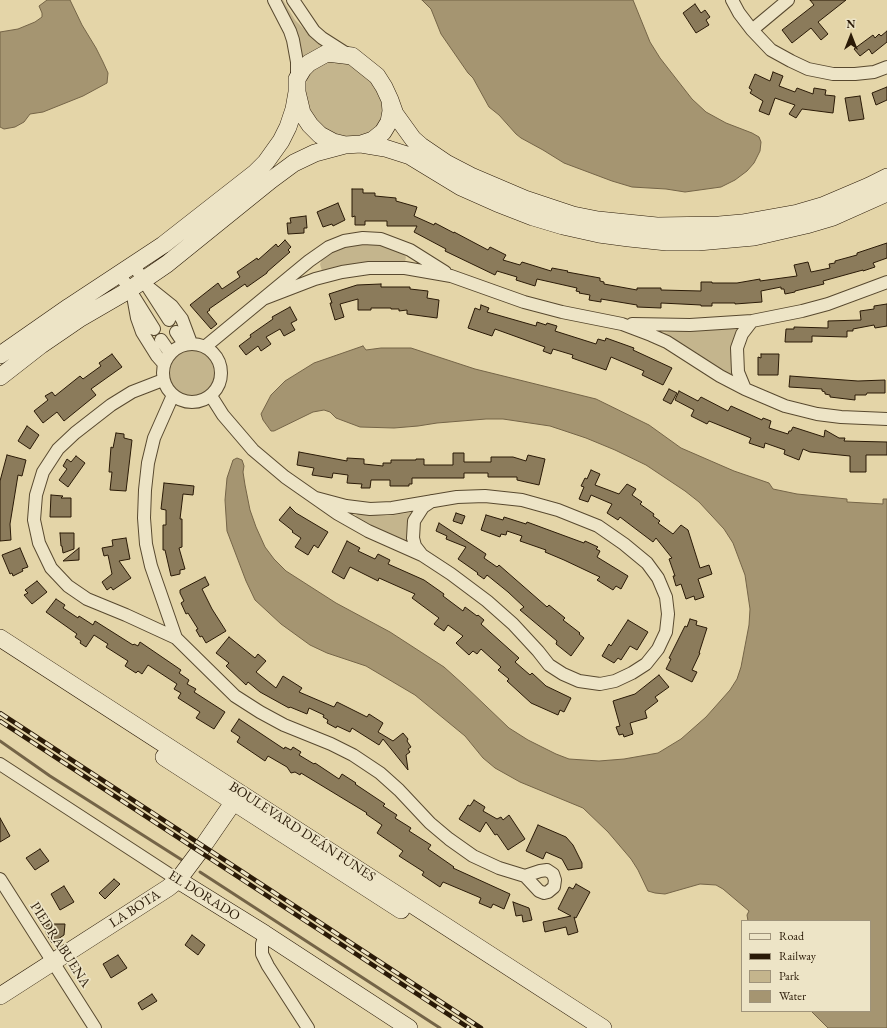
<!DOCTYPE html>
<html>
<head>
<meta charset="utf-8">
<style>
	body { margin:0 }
	#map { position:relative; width:887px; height:1028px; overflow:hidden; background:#e4d5a8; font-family:"EB Garamond",serif }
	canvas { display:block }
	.legend { position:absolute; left:741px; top:920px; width:130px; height:92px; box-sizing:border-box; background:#ede4c6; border:1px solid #9f937a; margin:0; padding:5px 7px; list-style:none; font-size:12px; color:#2a1a07 }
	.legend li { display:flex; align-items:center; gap:8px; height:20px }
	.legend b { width:20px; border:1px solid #9f937a }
	.north { position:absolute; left:831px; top:16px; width:40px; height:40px; -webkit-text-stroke:3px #ede4c6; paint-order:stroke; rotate:0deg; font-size:11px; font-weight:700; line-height:16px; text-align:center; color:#2a1a07 }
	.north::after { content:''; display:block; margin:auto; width:14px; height:18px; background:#2a1a07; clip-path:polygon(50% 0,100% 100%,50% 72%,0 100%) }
</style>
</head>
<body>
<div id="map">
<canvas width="887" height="1028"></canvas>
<ul class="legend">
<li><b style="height:5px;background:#ede4c6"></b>Road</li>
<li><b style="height:5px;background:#2a1a07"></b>Railway</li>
<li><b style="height:11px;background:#c4b58d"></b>Park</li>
<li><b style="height:11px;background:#a59571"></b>Water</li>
</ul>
<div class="north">N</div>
</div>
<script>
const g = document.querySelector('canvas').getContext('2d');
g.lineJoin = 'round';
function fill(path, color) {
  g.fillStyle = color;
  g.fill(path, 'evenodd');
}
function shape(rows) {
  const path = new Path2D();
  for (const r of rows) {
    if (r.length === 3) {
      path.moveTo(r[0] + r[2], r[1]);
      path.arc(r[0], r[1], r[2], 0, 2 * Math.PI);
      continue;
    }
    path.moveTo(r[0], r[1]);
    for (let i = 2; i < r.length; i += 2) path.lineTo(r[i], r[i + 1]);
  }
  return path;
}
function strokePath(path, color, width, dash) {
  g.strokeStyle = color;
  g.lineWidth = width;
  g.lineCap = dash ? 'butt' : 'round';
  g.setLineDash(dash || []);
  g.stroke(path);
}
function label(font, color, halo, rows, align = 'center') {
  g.font = font + ' "EB Garamond",serif';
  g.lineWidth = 3.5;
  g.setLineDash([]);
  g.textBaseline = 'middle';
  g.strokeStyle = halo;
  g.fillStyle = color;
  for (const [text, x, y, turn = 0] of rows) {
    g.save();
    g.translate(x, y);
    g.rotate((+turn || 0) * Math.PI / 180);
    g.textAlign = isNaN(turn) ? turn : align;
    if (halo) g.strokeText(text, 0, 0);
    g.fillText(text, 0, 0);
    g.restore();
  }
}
const green = shape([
	[279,0,283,0,295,20,321,46,320,51,306,58,302,56,292,22],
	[322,61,342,61,354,68,373,82,386,111,379,129,364,138,334,137,308,112,305,88,308,75],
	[374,244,393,248,403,253,406,257,405,262,325,273,322,271,320,264,322,260,335,251,354,245],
	[739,326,742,330,736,376,730,379,659,333],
	[192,373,23],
	[414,512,409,545,356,519,355,516,358,514,387,516]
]);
const water = shape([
	[47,0,70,0,82,25,96,48,103,62,108,73,107,83,83,96,43,112,30,114,24,122,15,127,4,129,0,127,0,32,18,29,35,22,42,17,42,13,39,6,47,0],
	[422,0,633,0,650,42,660,58,692,99,706,112,726,123,752,133,759,137,761,142,760,151,754,163,747,171,735,180,721,187,685,192,666,189,632,187,612,181,564,163,543,150,521,138,516,134,499,115,489,107,473,78,468,73,441,34,431,9,422,0],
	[363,346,366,350,381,348,411,348,475,369,596,399,649,425,681,448,734,471,769,483,773,489,797,494,847,499,847,502,883,504,883,499,887,499,887,1028,828,1028,811,1011,870,1011,870,921,748,921,747,915,749,911,723,889,716,885,700,884,665,894,655,893,648,891,638,870,631,859,608,832,583,808,520,782,495,768,483,758,465,736,415,695,366,666,327,653,310,645,281,624,255,600,246,581,227,531,225,500,227,478,233,460,237,458,242,460,244,466,243,472,245,485,250,510,256,527,265,547,274,559,286,571,336,603,390,632,444,667,464,685,509,728,528,740,556,754,569,759,599,761,624,759,658,753,681,739,706,717,730,690,737,679,741,667,749,625,750,609,745,575,733,543,724,529,699,502,685,491,646,465,615,450,586,438,550,426,503,419,486,419,437,423,418,426,394,428,360,427,336,418,330,412,324,410,313,412,274,431,271,431,263,420,261,414,271,395,285,381,314,363,363,346]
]);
const stream = shape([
	[0,741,50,776,182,860],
	[200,872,440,1028]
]);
const building = shape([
	[810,0,846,0,818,22,828,34,821,40,811,28,792,43,782,30,814,5,810,0],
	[695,4,701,13,705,10,710,17,706,20,709,25,696,33,683,13,695,4],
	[887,31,887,42,872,54,869,49,860,56,854,49,873,35,875,38,879,34,881,36,887,31],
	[773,72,783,76,779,86,795,92,797,88,813,94,814,88,826,90,825,95,835,96,833,113,802,109,796,118,789,114,795,105,775,98,769,115,759,111,763,101,750,93,752,90,749,88,755,74,770,81,773,72],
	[887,87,887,100,876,105,872,93,887,87],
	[860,96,864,119,849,121,845,98,860,96],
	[352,189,363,189,363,193,375,193,375,196,396,198,396,201,417,207,414,216,434,225,435,223,454,233,454,232,488,250,490,247,506,255,503,260,520,265,522,262,551,271,552,268,568,271,567,272,600,278,600,281,604,282,604,284,637,290,637,288,661,288,661,290,701,291,701,282,712,282,712,283,737,283,760,279,760,281,797,276,794,265,808,262,811,272,830,268,829,264,835,263,835,261,857,255,857,253,887,243,887,258,873,263,875,267,863,271,863,270,823,281,824,284,795,291,795,292,785,294,784,289,781,289,781,287,761,291,762,302,735,304,735,303,712,303,712,306,701,306,701,305,661,303,661,308,637,307,637,305,601,299,601,302,589,300,590,295,579,293,580,292,576,291,577,288,537,279,535,286,516,280,517,277,497,271,495,275,445,251,446,249,414,232,417,226,387,226,387,221,365,221,365,225,355,225,355,216,352,217,352,189],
	[338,203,345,220,333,226,332,224,323,227,317,212,338,203],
	[306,216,307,228,304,228,304,233,288,234,287,223,291,223,290,218,306,216],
	[285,240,291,247,288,250,290,252,267,272,267,273,247,287,245,284,209,309,210,310,207,312,217,324,211,329,190,305,218,283,222,289,240,277,237,272,257,258,258,260,276,244,278,247,285,240],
	[381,284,381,287,410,287,410,289,428,291,427,298,439,300,437,318,407,314,407,310,399,311,399,309,391,309,391,308,371,308,371,310,358,310,358,299,340,304,344,317,335,320,330,303,332,303,329,294,357,285,381,284],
	[887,304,887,326,875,328,874,325,853,329,853,331,847,331,847,337,812,336,812,342,785,342,786,329,794,329,794,327,828,328,828,321,861,320,860,311,874,309,874,306,887,304],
	[481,305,489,308,487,312,536,326,537,322,546,325,547,323,557,326,555,331,596,344,598,339,605,341,606,338,634,348,633,350,672,368,663,385,642,375,644,371,611,357,606,370,572,358,573,355,553,349,551,354,543,351,545,347,495,329,492,336,468,328,475,308,480,310,481,305],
	[290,307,297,320,291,323,295,330,284,336,280,329,266,337,271,344,261,351,258,346,246,355,239,346,251,337,250,335,273,319,272,317,290,307],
	[112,354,122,367,91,389,96,395,64,421,57,412,43,423,34,411,48,400,45,396,52,392,55,396,80,376,83,379,101,366,99,363,112,354],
	[761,354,779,354,778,375,758,375,758,357,761,358,761,354],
	[790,376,858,381,885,380,885,393,867,393,866,395,855,395,855,400,830,397,830,395,825,394,825,392,822,391,822,389,789,387,790,376],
	[669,389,677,393,671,404,663,400,669,389],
	[679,391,698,401,701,397,728,411,731,406,762,420,763,418,771,421,769,428,788,434,789,431,791,431,793,427,824,437,825,430,839,438,845,438,844,441,887,442,887,455,866,455,866,472,850,472,850,456,810,452,803,449,799,460,784,454,785,450,765,443,764,448,749,443,751,438,709,421,707,424,691,416,694,410,675,400,679,391],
	[27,426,39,435,30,449,18,441,27,426],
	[116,433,124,434,124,438,132,440,126,491,110,490,112,472,109,472,111,447,113,448,116,433],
	[299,452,347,461,347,458,364,459,364,464,383,466,383,463,391,463,391,460,416,460,416,459,424,459,424,465,453,465,453,453,464,453,464,462,491,462,491,457,513,457,526,461,528,455,545,459,539,485,517,480,517,477,488,477,488,473,464,473,464,478,412,478,412,484,409,484,409,486,390,486,390,480,371,480,370,488,361,488,362,484,347,483,348,475,333,473,332,478,312,475,314,468,297,465,299,452],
	[7,455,26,460,22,476,18,475,10,524,11,540,0,541,0,481,7,455],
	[76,456,85,463,68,487,59,480,67,469,63,466,67,459,71,462,76,456],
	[591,470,600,474,595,485,619,494,627,484,636,489,632,495,642,502,640,504,654,514,653,516,660,521,658,523,673,534,681,525,688,530,700,568,709,565,712,574,698,579,704,597,695,600,694,596,686,599,681,584,676,586,673,576,675,576,669,559,672,558,656,538,653,542,620,517,618,520,607,513,612,504,591,495,588,502,579,499,584,487,581,486,585,478,587,479,591,470],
	[164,483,194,486,193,495,183,494,180,519,182,519,182,547,179,548,185,569,180,570,180,574,171,576,165,550,163,550,163,525,166,525,166,510,161,509,164,483],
	[51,495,63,496,61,498,71,498,71,517,50,517,51,495],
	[290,507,296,513,328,532,318,548,314,545,308,555,295,547,301,538,292,532,293,531,279,520,290,507],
	[456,513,465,516,462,524,453,521,456,513],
	[486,515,503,520,504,517,526,524,527,522,584,543,585,541,598,547,596,549,600,551,597,557,628,576,621,589,616,586,613,590,597,580,600,577,564,560,545,552,546,550,520,541,522,536,507,531,506,535,501,534,500,537,481,530,486,515],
	[439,523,486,554,484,558,497,567,499,565,547,607,549,605,565,618,563,620,580,633,579,634,584,638,571,656,556,644,557,641,520,610,524,607,508,592,487,575,484,579,477,574,478,573,458,559,466,547,446,539,447,536,436,531,439,523],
	[60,533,74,533,74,549,63,553,62,546,61,546,60,533],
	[126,538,130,559,119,561,131,578,113,590,111,587,107,590,102,582,112,574,108,555,104,556,102,548,113,546,112,540,126,538],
	[347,541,360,548,358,551,375,559,378,554,390,560,388,564,424,580,444,594,443,596,463,611,465,607,477,616,478,615,484,620,481,624,519,658,515,662,530,675,532,673,546,686,571,698,564,712,560,710,558,715,531,703,507,681,509,679,498,670,501,667,481,649,477,654,473,651,469,655,456,643,463,636,448,625,444,631,434,624,439,618,412,598,415,594,379,578,378,581,350,567,344,579,332,572,347,541],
	[20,548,28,567,22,569,23,571,13,576,12,573,10,574,2,555,20,548],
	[79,548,79,560,63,561,79,548],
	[205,577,209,585,202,589,212,609,226,631,206,643,202,636,200,637,196,630,198,629,188,613,186,614,181,603,184,601,180,593,180,590,205,577],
	[37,581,47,592,32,604,24,595,28,593,25,590,37,581],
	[56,599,65,605,63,608,78,618,79,616,93,625,95,621,133,645,134,644,138,646,140,642,181,670,179,673,189,680,187,684,196,689,194,692,225,712,214,729,196,718,200,712,178,698,181,693,174,689,177,684,148,665,142,674,138,671,136,673,125,666,128,661,106,647,108,644,94,635,86,647,80,643,81,641,75,637,77,634,46,612,56,599],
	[690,619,697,621,696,625,707,628,699,653,700,653,692,670,697,672,692,682,666,669,671,659,669,658,685,626,687,627,690,619],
	[628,620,648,632,637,650,630,646,621,660,618,658,614,663,602,656,609,644,611,646,628,620],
	[229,637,255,658,258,654,266,661,256,672,276,688,283,676,302,688,299,692,334,707,337,702,367,717,369,714,383,723,378,732,393,741,403,733,408,739,407,741,411,747,408,749,410,752,406,755,408,770,383,739,379,745,352,728,350,732,337,726,336,728,327,723,328,720,323,717,324,715,309,708,307,714,290,707,289,708,260,692,248,682,246,685,226,666,229,663,216,653,229,637],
	[659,675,669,687,655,697,658,701,645,711,647,718,630,723,633,734,624,737,623,734,619,735,616,727,620,726,613,701,635,694,659,675],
	[239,719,284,749,285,747,291,750,293,747,301,752,299,755,314,764,315,763,339,779,342,774,356,783,355,784,385,804,383,806,397,815,395,818,411,828,409,831,431,845,428,849,454,867,453,868,510,894,504,909,493,904,491,908,479,903,481,898,443,882,440,887,422,875,424,872,399,856,403,851,377,833,382,825,366,814,367,813,301,773,300,775,295,772,291,773,287,767,268,756,265,761,237,742,240,737,231,731,239,719],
	[474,800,485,807,483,811,497,819,501,817,503,820,509,815,525,839,508,850,497,834,495,835,486,822,480,832,459,819,468,805,470,806,474,800],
	[0,818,10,836,0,842,0,818],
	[538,825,566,837,573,845,582,863,582,868,568,870,562,859,546,852,543,859,526,851,538,825],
	[40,849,49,861,35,870,26,858,40,849],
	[114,879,120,884,105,899,99,893,114,879],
	[576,884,590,892,576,918,574,917,578,932,568,935,566,927,545,932,543,922,571,916,558,909,569,887,573,889,576,884],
	[64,886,74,902,60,910,51,894,64,886],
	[513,902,529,908,532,920,523,922,522,915,516,916,513,902],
	[46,924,65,924,64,935,52,943,46,933,46,924],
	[192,935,205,945,198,955,185,945,192,935],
	[118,955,127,968,111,978,103,964,118,955],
	[152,994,157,1001,142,1010,138,1003,152,994]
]);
const street = shape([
	[274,0,290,31,293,40,297,62,297,78],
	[293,0,314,31,322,38,347,54],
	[732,0,739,13,752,30,771,50,791,61,808,69,833,74,855,74,874,72,887,67],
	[752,30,788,0],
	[133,264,169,320],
	[119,273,154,329],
	[147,286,172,306,182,319,191,343],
	[133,296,137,318,142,332,157,356,164,364],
	[263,299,315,279,342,272,369,268,405,268,451,276,524,302,562,312,622,324,651,335,667,342,720,376,745,389,785,406,817,414,841,417,887,419],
	[632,324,690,325,752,321,802,311,828,304,887,282],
	[176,332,184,344],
	[161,340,170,353],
	[192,373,29],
	[206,346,309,261,329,247,344,241,363,238,381,239,410,250,445,272],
	[163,380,132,392,111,405,75,433,58,449,43,472,36,495,34,520,39,543,51,568,68,586,87,599,126,615,176,638],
	[745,389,738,372,737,348,742,334,752,321],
	[173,395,154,438,148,463,145,490,144,518,146,544,151,566,176,638,235,696,260,712,284,725,331,744,353,755,380,773,399,790,430,823,449,839,473,856,499,868,525,876],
	[211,396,223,415,253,450,285,477,338,514,368,531,422,555,451,574,487,601,513,624,538,651,549,665,563,674,579,681,600,684,615,681,632,673,646,664,658,649,666,632,668,614,666,597,658,578,647,563,624,544,598,526,558,510,522,500,485,496,457,497,392,508,370,509,346,506,316,498],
	[422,555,415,546,413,538,414,521,423,507,432,501],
	[0,764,178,880],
	[547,870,553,874,555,880,554,887,548,892,544,893,539,891,525,876,540,871,547,870],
	[0,879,95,1028],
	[265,934,262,944,262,954,268,966,308,1028]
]);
const secondary = shape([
	[327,53,352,56,377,76,384,87,390,100,391,111,389,122,383,132,373,140,361,144,345,145,333,142,320,135,310,125,302,113,297,92,297,79,303,69,309,63,327,53],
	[390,100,395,114,413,139,421,146,446,163,471,176,525,199,573,215,598,220,657,226,719,225,742,223,798,213,822,206,869,186,887,177],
	[361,144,385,148,410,156,461,187,497,203,533,217,563,226,599,234,629,238,667,242,698,242,754,237,806,225,833,217,887,193],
	[0,355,69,307,163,245,255,173,266,162,281,141,288,127,294,109,297,92],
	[0,377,41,345,79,319,129,290,167,264,271,180,294,163,315,153,345,145],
	[0,638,603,1028],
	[164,757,401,910],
	[178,880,265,934,409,1028],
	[0,996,168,888,178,880,199,852,239,794]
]);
const rail = shape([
	[0,713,481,1028],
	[0,721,469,1028]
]);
const streetNames = [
	["BOULEVARD DEÁN FUNES",302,832,33],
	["EL DORADO",204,896,32],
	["LA BOTA",135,909,-33],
	["PIEDRABUENA",60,945,57]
];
fill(green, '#c4b58d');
fill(water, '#a59571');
strokePath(water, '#746447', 1);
strokePath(stream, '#746447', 3);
fill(building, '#8b7b5b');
strokePath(building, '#2a1a07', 1);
strokePath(street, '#58492f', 14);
strokePath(secondary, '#2a1a07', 18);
strokePath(street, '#ede4c6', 12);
strokePath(secondary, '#ede4c6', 17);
strokePath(rail, '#2a1a07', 4.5);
strokePath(rail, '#ede4c6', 3, [9]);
label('14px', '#2a1a07', '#ede4c6', streetNames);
</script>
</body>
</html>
